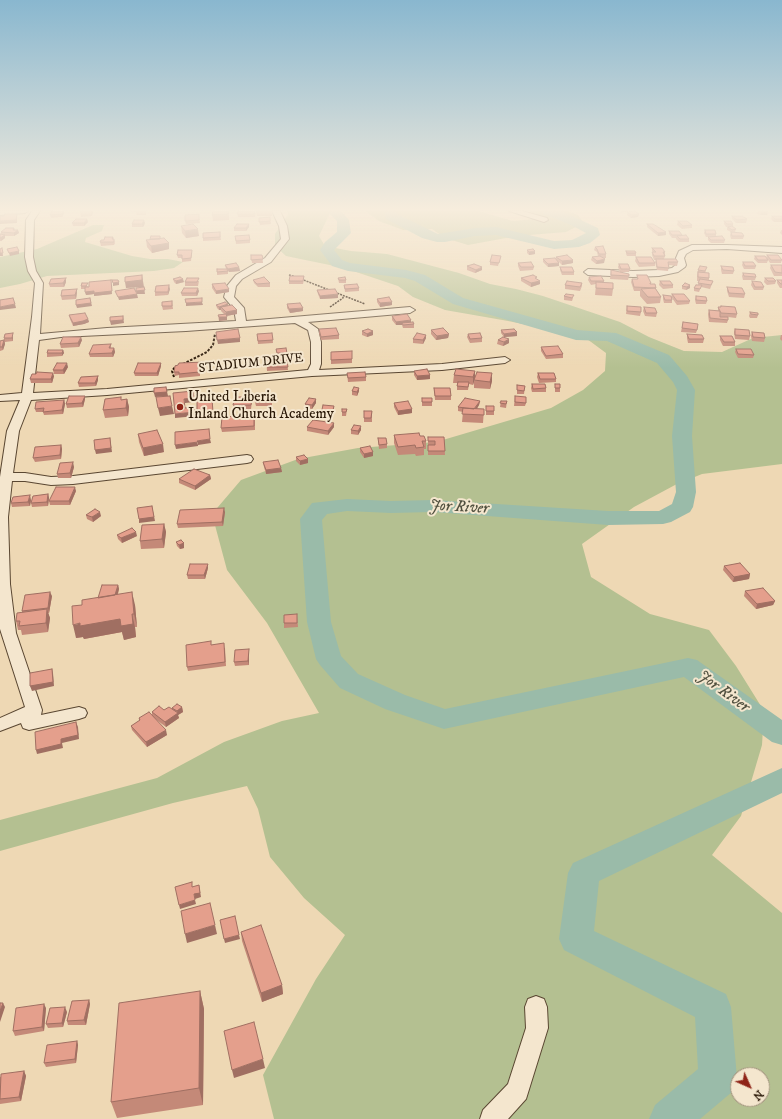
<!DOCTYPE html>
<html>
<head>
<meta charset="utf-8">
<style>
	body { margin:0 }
	#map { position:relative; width:782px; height:1119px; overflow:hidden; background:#eed8b4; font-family:"IM FELL DW Pica",serif }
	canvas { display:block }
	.north { position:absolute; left:730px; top:1067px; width:40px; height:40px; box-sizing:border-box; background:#f4e6ce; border:1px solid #a3937e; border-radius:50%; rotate:135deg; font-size:11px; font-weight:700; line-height:16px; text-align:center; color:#291706 }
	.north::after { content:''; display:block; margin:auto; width:14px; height:18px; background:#8f2418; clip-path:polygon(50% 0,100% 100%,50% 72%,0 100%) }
</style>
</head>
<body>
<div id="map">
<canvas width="782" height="1119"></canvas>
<div class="north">N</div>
</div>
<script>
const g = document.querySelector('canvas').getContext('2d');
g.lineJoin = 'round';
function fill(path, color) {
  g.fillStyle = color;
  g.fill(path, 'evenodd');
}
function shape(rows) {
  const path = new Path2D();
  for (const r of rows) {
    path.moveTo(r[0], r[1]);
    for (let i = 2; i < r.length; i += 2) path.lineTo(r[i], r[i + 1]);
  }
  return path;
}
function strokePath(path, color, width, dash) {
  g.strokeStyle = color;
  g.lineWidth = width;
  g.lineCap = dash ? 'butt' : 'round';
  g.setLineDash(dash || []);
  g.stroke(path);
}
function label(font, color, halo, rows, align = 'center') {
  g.font = font + ' "IM FELL DW Pica",serif';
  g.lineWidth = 4;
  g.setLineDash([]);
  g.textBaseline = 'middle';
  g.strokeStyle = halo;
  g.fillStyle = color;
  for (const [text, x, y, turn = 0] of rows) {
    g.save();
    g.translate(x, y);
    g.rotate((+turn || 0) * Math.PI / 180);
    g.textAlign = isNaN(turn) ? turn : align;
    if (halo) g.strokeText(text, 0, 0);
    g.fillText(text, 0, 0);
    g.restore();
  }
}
const green = shape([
	[287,211,331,211,319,236,325,246,351,251,387,254,459,273,490,284,516,289,543,296,620,322,649,337,684,351,722,352,753,338,782,335,782,464,702,474,675,485,634,507,582,544,591,577,650,614,709,630,736,666,764,711,762,745,741,816,712,855,782,913,782,1119,274,1119,263,1075,316,979,345,935,304,898,270,857,258,809,247,786,173,803,0,851,0,820,157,778,224,742,282,721,319,713,267,623,227,570,212,514,241,480,298,459,358,448,436,442,551,408,583,390,605,371,606,353,587,339,562,332,508,321,445,310,413,297,398,286,344,268,286,256,275,246,275,234,288,214],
	[738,1075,762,1075,762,1099,738,1099],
	[365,211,479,211,513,221,533,219,529,211,569,211,578,215,584,223,566,232,517,236,468,245,445,238,432,229,403,230,379,221],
	[93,225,104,225,102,231,86,238,85,242,132,256,150,259,168,259,183,262,174,268,154,271,47,276,20,284,0,288,0,257,37,249]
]);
const river = shape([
	[327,211,341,211,349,220,351,233,334,250,342,260,350,263,406,270,425,275,463,298,577,330,616,333,669,355,687,376,695,390,692,436,696,492,693,507,690,512,671,522,663,524,608,525,433,512,391,513,347,511,327,514,322,520,331,622,341,656,358,674,405,695,445,709,688,658,697,660,782,720,782,745,772,742,684,677,444,729,385,709,340,688,320,665,316,659,307,622,300,519,312,503,347,499,391,501,433,500,608,511,659,511,672,504,676,492,672,436,677,390,673,382,657,363,607,341,576,340,453,304,415,281,405,278,348,271,332,266,320,250,325,242,337,232,337,221,327,211],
	[384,211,396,211,397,214,438,234,475,228,496,227,554,241,572,240,586,233,571,225,544,214,542,211,561,211,598,228,600,235,590,243,579,247,554,249,496,235,475,236,445,242,437,242,422,238,386,219,384,211],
	[782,768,782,793,599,881,594,931,726,994,731,1007,737,1078,732,1092,700,1119,649,1119,655,1105,698,1069,695,1017,564,950,559,939,568,873,573,863,782,768]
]);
const pathFar1 = shape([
	[289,275,296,277],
	[301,279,365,304],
	[330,307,343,298,343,296]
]);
const path = shape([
	[183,364,207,352,213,345,215,334],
	[174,377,172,371,176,366]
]);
const minor = shape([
	[0,211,28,211,25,213,0,215,0,211],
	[32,211,40,211,34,220,33,257,36,271,43,283,40,334,107,328,236,321,234,309,224,297,227,286,236,275,265,258,281,239,279,226,272,211,280,211,287,226,289,239,271,262,242,279,236,286,234,297,244,308,246,321,410,307,415,310,410,313,308,322,318,329,321,342,321,364,319,370,442,364,505,357,510,360,505,363,442,370,312,376,107,395,31,400,19,431,13,473,25,473,51,477,73,476,247,455,251,456,253,459,251,462,247,463,73,484,51,485,25,481,12,481,8,517,10,584,16,633,42,710,41,715,79,707,85,709,87,713,85,717,79,719,29,730,23,728,21,723,0,731,0,718,25,707,0,629,0,477,7,431,20,400,0,401,0,395,22,393,32,317,35,283,28,271,25,257,26,220,32,211],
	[295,323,308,330,311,342,311,364,308,370,107,389,33,393,39,340,61,337,186,331,295,323],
	[509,211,522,211,547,218,548,220,544,222,509,211],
	[692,245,727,245,782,247,782,253,727,249,693,250,686,254,684,258,686,265,685,267,678,272,659,276,633,277,588,275,584,272,588,269,633,271,659,270,672,268,677,264,676,258,679,251,692,245],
	[536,996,544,999,547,1007,548,1028,526,1099,508,1119,480,1119,483,1110,508,1084,526,1028,525,1007,528,999,536,996]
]);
const wall = shape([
	[52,211,64,211,64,213,62,217,51,218,50,215],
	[80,211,93,211,92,216,81,217],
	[127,211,146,211,146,215,137,215,136,212],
	[229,211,229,220,213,221,212,215],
	[256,211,273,211,272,216,257,216],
	[758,211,768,211,767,215,761,215,757,214],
	[627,212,639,214,638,217,631,218,627,215],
	[256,213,255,217,238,217,237,214],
	[199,214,200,223,186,224,185,221],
	[732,216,747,219,746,223,736,223,732,219],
	[772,216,782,216,782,222,774,222,771,219],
	[270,217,271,224,260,225,259,218],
	[87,219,88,222,84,226,73,226,72,223],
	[678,221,692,225,692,228,682,229,677,225],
	[724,221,733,224,733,227,736,229,735,232,744,236,743,239,731,239,730,235,731,232,727,230,727,227,726,227,724,224],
	[145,223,143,227,132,227,132,224],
	[249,224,249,227,246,231,234,231,234,228],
	[647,224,666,232,666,235,658,236,647,227],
	[181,226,199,236,186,238,182,233],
	[14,228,14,230,18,230,19,233,14,236,5,236,5,238,1,241,0,241,0,234,1,234,1,232],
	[705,230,716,234,716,236,725,240,724,243,711,243,708,240,708,237,706,237,704,233],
	[781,230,782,230,782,235,780,233],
	[669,231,682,235,682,236,689,239,689,242,679,242,676,239,676,238,672,238,669,234],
	[220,232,221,240,203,241,203,238],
	[151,236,160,236,160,239,169,243,169,249,152,253,147,247,146,240,150,240],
	[235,236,250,240,250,243,236,244],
	[113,237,115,243,114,245,101,246,100,242,104,240],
	[595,247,606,254,606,258,602,258,604,263,596,264,591,260,592,257,598,256,597,252,594,250],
	[652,248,665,252,665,255,664,255,665,256,664,259,678,262,677,266,669,265,668,271,657,270,655,262,656,260,654,260,652,255,653,252,652,251],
	[527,250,535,254,529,255,527,253],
	[626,251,636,253,636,256,627,256,626,254],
	[192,253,191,261,182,262,182,258,178,258,177,255],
	[251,255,262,255,263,263,252,263],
	[767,255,782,260,781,263,770,263,768,260,767,263,758,263,754,259,755,256,766,258],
	[556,257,573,263,562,265,559,262,559,266,548,267,543,262,543,259,556,260],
	[636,257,655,263,655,266,639,267,635,261],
	[500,259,498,266,490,265,490,262],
	[743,262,756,266,755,269,744,269,742,265],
	[518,263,534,267,533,270,520,271,518,266],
	[619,264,630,269,629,272,621,272,629,276,628,280,610,279,611,270,620,272,618,267],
	[225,265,239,267,240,271,229,272,228,271,228,274,217,275,217,269,226,269],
	[771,265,782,265,782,276,774,276,770,268],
	[467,266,482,270,475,273,467,270],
	[721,266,734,271,733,274,722,274,721,270],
	[560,267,574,272,574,275,562,275,560,270],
	[698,270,706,271,705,273,709,278,709,280,713,281,712,284,710,289,701,287,699,292,694,291,694,288,698,285,699,281,697,281,697,276],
	[743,273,756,277,755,280,743,280,742,276],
	[637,275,651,283,651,284,656,288,656,289,661,297,660,303,647,304,640,296,640,291,634,291,631,282,632,279,637,279],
	[304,276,304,280,303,284,289,284,289,281],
	[589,277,604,281,604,283,613,289,612,296,595,295,596,284,591,285,588,280],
	[338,278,346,280,346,283,339,283],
	[521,278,537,279,540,284,531,287,521,281],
	[765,278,776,281,775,284,767,285,764,282],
	[173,279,184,282,176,284,174,282],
	[253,280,270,283,270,287,258,287,254,283],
	[777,280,782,280,782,288,780,288,777,283],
	[199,281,198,286,185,286,185,282],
	[660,281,673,285,673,288,663,289,659,285],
	[752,281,764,287,763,290,754,290,751,285],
	[66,282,64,287,50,287,49,284],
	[82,283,89,287,112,294,94,296,94,294,86,295,85,289,81,289,81,286],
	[582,283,582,286,580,291,565,289,565,285],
	[212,284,229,292,216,294,212,288],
	[344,285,359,288,359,291,345,292],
	[690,285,690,288,686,290,682,289,682,286],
	[727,287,745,294,744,298,729,297,727,291],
	[77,289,77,292,76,299,62,300,61,296],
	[170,289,168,295,155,296,155,292],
	[317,290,338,298,320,299,318,294],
	[199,291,197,296,182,296,181,293],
	[566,294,573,298,572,301,564,300,564,296],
	[672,294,690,301,689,304,677,305,672,298,672,303,664,303,663,299,663,295,671,297],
	[696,296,707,301,706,304,696,304,695,300],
	[377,299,392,305,380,307,377,302],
	[172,301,173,309,163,310,162,306],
	[287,304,303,311,290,313,287,308],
	[216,305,228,306,237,310,237,314,226,316,227,320,219,321,218,315,224,314,221,311,221,310,219,310,217,308],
	[627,306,641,312,640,316,626,314],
	[721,306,737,314,736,318,728,317,728,320,727,323,709,322,708,314,709,310,718,311,718,307,720,307],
	[644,307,657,313,656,317,645,316,643,311],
	[750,312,758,315,757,318,750,318,749,316],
	[69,315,88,319,89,322,84,324,73,326,70,319],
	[392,316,411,322,414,324,414,328,403,328,402,325,396,325,392,320],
	[683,322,697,330,696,333,681,332],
	[319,329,339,335,339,339,321,340,319,333],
	[735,329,750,336,749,340,735,339,734,332],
	[431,330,449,334,448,338,436,340,431,334],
	[501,330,517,332,517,336,504,337,509,343,503,346,497,344,498,340,504,337,501,333],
	[362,331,373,331,373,335,367,337,362,335],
	[752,332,765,338,764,342,752,341,751,336],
	[272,333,273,343,258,344,257,334],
	[468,334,482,338,482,342,470,343,467,337],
	[687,334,704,339,703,343,688,343,687,338],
	[426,335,426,338,423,344,413,343,413,339],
	[781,335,782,335,782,341,780,339],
	[720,336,735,342,735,346,723,346,720,340],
	[13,337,13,341,5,342,5,344,3,350,0,351,0,341,4,340,4,338],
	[82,340,79,347,61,348,60,344],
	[111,344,111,348,114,348,115,352,113,357,90,357,89,354],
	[541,347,563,354,563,358,546,359,541,351],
	[276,349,287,353,288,356,286,356,288,370,267,371,266,357,278,357],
	[736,349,754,355,753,358,738,358,735,352],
	[63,350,64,353,62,356,47,357,47,353],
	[352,351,352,363,331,364,331,352],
	[205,365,205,371,200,371,200,376,179,378,179,375,175,376,174,372],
	[161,366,158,376,135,376,134,373],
	[68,367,64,374,54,374,53,370],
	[414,371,430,375,430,379,417,380,414,375],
	[475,371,475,378,473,385,469,384,468,390,457,390,457,383,453,383,454,375],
	[347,373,366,377,366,381,348,382],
	[538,373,556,379,556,382,539,383,537,377],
	[54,376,52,383,31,383,30,379],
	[98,376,98,380,96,386,79,387,78,383],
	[474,380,492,381,490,389,474,388],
	[532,384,546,388,546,392,532,392,531,388],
	[555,384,560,388,560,392,555,392],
	[517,385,525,386,524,394,517,394],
	[359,388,359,391,357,396,352,395,352,391],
	[434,388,451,396,451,400,435,400],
	[85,396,85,399,83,407,67,408,66,404],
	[515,396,526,403,525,406,514,406],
	[121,397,121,400,127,399,129,407,128,416,105,418,103,410],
	[252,397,252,401,251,409,234,409,233,405],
	[422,398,432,398,432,406,422,406],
	[272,399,272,406,256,406,255,402],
	[64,400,65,404,63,414,44,415,43,412,36,412,35,409],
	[480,401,479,405,477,409,484,409,483,423,462,422,463,412,458,411,458,407],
	[501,401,507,401,506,408,500,407],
	[213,403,213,416,198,418,197,414],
	[316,403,312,409,305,408,305,404],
	[394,403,412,409,412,413,398,415,394,407],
	[334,406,334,410,332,418,321,418,321,414],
	[486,406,494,411,494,415,486,415],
	[347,409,346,416,342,416,342,412],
	[372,411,372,422,364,422,364,418],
	[255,419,255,430,222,432,221,428],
	[307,427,334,427,328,435,307,431],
	[351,430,361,430,358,435,351,434],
	[138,434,164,452,144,456,139,442],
	[394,435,420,436,426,441,426,449,424,449,424,455,416,456,415,454,398,455,394,443],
	[428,437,444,437,445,455,428,455],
	[378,438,387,444,387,448,379,449],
	[61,445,62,449,61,459,35,462,33,458],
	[360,448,373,452,373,456,364,458,360,452],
	[296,457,308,459,308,463,300,465,296,461],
	[263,462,281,468,282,472,266,474,264,467],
	[74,467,71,478,58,478,57,474],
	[210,475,211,479,195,490,179,483,179,479],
	[76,491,70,505,50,505,49,501],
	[48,494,49,498,48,506,32,507,31,503],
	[31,500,30,506,12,507,11,503],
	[225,512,223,526,178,528,177,524],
	[86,515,101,516,93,522,87,519],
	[164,524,166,532,164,548,141,549,140,541],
	[117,535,137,536,122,543,118,539],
	[176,542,184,543,184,548,180,549,177,546],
	[724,566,750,574,749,579,733,582,723,570],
	[208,568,205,579,188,579,187,575],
	[118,585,119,589,118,594,135,605,137,627,135,627,136,637,124,640,122,632,84,639,83,637,76,638,82,605,98,598],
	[745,591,775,601,773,605,756,609,744,596],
	[52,596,49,613,48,613,50,618,48,632,22,635,21,630,18,630,16,621,22,613,22,611],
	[297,614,298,627,284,628,284,623],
	[211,645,225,648,226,666,188,671,187,667],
	[249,653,249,665,235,666,234,662],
	[182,707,183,712,178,715,179,718,166,727,154,718,167,735,147,747,132,730,131,726,139,721,139,718,152,716,152,712,172,709,172,708],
	[241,932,282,985,283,994,262,1002,242,941],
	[200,991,204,1009,203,1105,117,1118,111,1102],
	[89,1000,90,1004,86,1025,68,1025,67,1021],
	[46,1008,44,1031,15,1036,13,1031],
	[67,1012,63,1027,48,1028,46,1024],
	[77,1041,78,1045,76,1063,46,1067,44,1063],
	[24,1071,26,1076,21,1101,0,1104,0,1077]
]);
const shadedWall = shape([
	[63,211,64,211,64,213,62,217,62,214],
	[91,211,93,211,92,216],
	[621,211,630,211,620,213],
	[768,211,767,215,761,215,761,212],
	[17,214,17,223,0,224,0,221],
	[639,214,638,217,631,218,632,215],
	[87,219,88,222,84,226,84,223],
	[144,220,145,223,143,227,142,224],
	[249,224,249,227,246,231,246,228],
	[14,228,15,231,18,230,19,233,14,236],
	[198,229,199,236,186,238,185,231],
	[666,232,666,235,658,236,658,233],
	[5,235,5,238,1,241,0,238],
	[169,243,169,249,152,253,151,246],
	[2,248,3,256,0,256,0,253],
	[19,251,19,254,10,256,9,253],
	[535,251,535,254,529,255,529,252],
	[605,259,604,263,596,264,597,261],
	[573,260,573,263,562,265,562,261],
	[559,263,559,266,548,267,548,264],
	[239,267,240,271,229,272,228,269],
	[482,267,482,270,475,273,476,270],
	[142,275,144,287,126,288,125,282],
	[66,278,66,282,64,287,63,283],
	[183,279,184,282,176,284,176,281],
	[111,280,112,294,94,296,94,294,86,295,85,292],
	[540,281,540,284,531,287,531,283],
	[119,282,119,285,113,286,113,283],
	[169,285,170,289,168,295,168,292],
	[690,285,690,288,686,290,687,287],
	[144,287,145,294,137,294,138,298,119,300,118,297,137,294,136,291],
	[198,288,199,291,197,296,196,293],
	[77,289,77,292,76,299,75,295],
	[229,289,229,292,216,294,216,291],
	[338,294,338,298,320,299,320,296],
	[90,298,92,306,77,308,76,305],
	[202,302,203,305,186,306,186,303],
	[392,302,392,305,380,307,380,303],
	[15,304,16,308,0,310,0,307],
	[228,304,228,308,221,307,221,310,219,310,219,307],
	[303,308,303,311,290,313,289,309],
	[237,310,237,314,226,316,226,312],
	[123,316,124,323,111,325,110,321],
	[219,317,227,317,227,320,219,321],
	[88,319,89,322,84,324,73,326,73,323],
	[411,320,411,324,402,323,402,325,396,325,396,322],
	[373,331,373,335,367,337,367,334],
	[517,332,517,336,504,337,504,334],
	[13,333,13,341,12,338],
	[449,334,448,338,436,340,437,336],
	[426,335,426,338,423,344,423,340],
	[81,337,82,340,79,347,78,343],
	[240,338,240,342,218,344,217,340],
	[509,339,509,343,503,346,504,342],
	[4,340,5,344,3,350,2,347],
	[114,348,115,352,113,357,112,353],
	[63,350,64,353,62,356,62,353],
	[67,363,68,367,64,374,63,370],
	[161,363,161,366,158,376,157,373],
	[475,371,475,378,473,385,473,377],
	[53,373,54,376,52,383,51,379],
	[492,373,492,381,490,389,490,382],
	[430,375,430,379,417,380,417,376],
	[98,376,98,380,96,386,95,383],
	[166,387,168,396,155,397,154,393],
	[359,388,359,391,357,396,357,392],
	[193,391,194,402,185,403,184,399],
	[85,396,85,399,83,407,82,403],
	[127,399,129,407,128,416,126,408],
	[316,399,316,403,312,409,312,405],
	[64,400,65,404,63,414,62,410],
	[480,401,479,405,473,414,474,410],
	[172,406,174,414,160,416,158,408],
	[334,406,334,410,332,418,332,414],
	[412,409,412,413,398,415,398,411],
	[195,412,196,416,175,418,175,414],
	[334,423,334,427,328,435,328,431],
	[361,426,361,430,358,435,358,431],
	[110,438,112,452,96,454,95,450],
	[210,439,211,443,198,445,197,441],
	[198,442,198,446,176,449,175,445],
	[163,444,164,452,144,456,143,448],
	[61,445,62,449,61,459,60,455],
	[373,452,373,456,364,458,364,454],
	[308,459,308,463,300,465,300,461],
	[73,462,74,467,71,478,70,473],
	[281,468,282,472,266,474,266,470],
	[210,475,211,479,195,490,195,486],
	[75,487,76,491,70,505,69,501],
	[48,494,49,498,48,506,47,502],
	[30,495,31,500,30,506,28,502],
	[152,506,155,521,139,523,139,519],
	[224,508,225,512,223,526,222,522],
	[100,512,101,516,93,522,92,517],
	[164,524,166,532,164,548,162,539],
	[136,532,137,536,122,543,121,538],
	[184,543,184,548,180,549,179,545],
	[208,564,208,568,205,579,204,575],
	[750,574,749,579,733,582,734,577],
	[118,585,119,589,115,603,114,599],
	[50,592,52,596,49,613,48,608],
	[132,592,135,605,137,627,134,614],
	[775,601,773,605,756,609,757,604],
	[47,609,50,618,48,632,46,623],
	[132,614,135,627,136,637,124,640,122,632,84,639,83,637,76,638,73,625],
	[249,649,249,665,248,661],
	[52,669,53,673,54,686,32,691,30,686],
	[182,707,183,712,178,715,179,718,166,727,165,722,178,713,177,711],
	[76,722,78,727,79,739,62,743,63,748,37,754,36,750,61,739],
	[166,730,167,735,147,747,146,742],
	[199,885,201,897,195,899,194,894],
	[195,900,196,904,180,909,179,905],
	[215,925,217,934,187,943,185,934],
	[239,935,240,939,225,943,224,939],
	[282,985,283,994,262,1002,261,993],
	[200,991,204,1009,203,1105,199,1088],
	[89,1000,90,1004,86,1025,84,1020],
	[3,1003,5,1007,0,1022,0,1011],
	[44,1004,46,1008,44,1031,42,1027],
	[65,1007,67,1012,63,1027,62,1023],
	[77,1041,78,1045,76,1063,75,1059],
	[263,1059,265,1068,234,1078,232,1070],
	[24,1071,26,1076,21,1101,19,1097]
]);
const building = shape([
	[52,211,63,211,62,214,50,215,52,211],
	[213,211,228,211,228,214,212,215,213,211],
	[238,211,255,211,254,214,237,214,238,211],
	[635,211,639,214,632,215,627,212,635,211],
	[5,214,17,214,16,220,0,221,0,216,4,216,5,214],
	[199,214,199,220,185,221,185,215,199,214],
	[732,216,742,216,747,219,737,220,732,216],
	[772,216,782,216,782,219,775,219,772,216],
	[270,217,270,221,259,222,259,218,270,217],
	[76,219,87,219,84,223,72,223,76,219],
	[134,220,144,220,142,224,132,224,134,220],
	[678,221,687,221,692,225,683,226,678,221],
	[724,221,731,221,733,224,727,224,724,221],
	[193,224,198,229,185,231,181,226,193,224],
	[237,224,249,224,246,228,234,228,237,224],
	[647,224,653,224,666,232,658,233,647,224],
	[732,226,736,229,732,230,728,227,732,226],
	[6,228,14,228,13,230,18,230,14,233,1,232,6,228],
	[705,230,715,230,716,234,706,234,705,230],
	[669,231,679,231,682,235,672,235,669,231],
	[220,232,220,237,203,238,203,233,220,232],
	[731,232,742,233,744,236,732,236,731,232],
	[0,234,5,235,0,238,0,234],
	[249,235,250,240,236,241,235,236,249,235],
	[686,235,689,239,680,239,677,236,686,235],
	[151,236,160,236,160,239,150,239,151,236],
	[722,236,725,240,711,240,708,237,722,236],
	[105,237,113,237,112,239,114,239,114,242,100,242,101,240,104,240,105,237],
	[164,238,169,243,151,246,146,240,164,238],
	[603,246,606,254,599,254,597,249,595,247,603,246],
	[17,247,19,251,9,253,7,249,17,247],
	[2,248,3,253,0,253,0,249,2,248],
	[652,248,662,248,665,252,663,252,665,256,654,256,652,252,656,252,652,248],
	[533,249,535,251,529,252,527,250,533,249],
	[178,250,192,250,191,258,182,259,182,255,177,255,178,250],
	[626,251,635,251,636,253,627,253,626,251],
	[251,255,262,255,263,259,251,260,251,255],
	[492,255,501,256,499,263,490,262,492,255],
	[567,255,573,260,562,261,556,257,567,255],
	[767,255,778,255,782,260,771,260,767,255],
	[600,256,605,259,597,261,592,257,600,256],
	[755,256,765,256,768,260,758,260,755,256],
	[636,257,651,257,655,263,639,263,636,257],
	[555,258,559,263,548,264,543,259,555,258],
	[656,259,676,259,678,262,668,262,669,268,657,267,656,259],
	[531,262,534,267,521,267,518,263,531,262],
	[743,262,753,262,756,266,745,266,743,262],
	[236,263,239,267,228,269,225,265,236,263],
	[474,264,482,267,476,270,467,266,474,264],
	[619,264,628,264,630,269,621,269,619,264],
	[771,265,782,265,782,273,775,272,771,265],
	[700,266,707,267,705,271,698,270,700,266],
	[721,266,733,267,734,271,723,270,721,266],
	[560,267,572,267,574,272,562,272,560,267],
	[217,269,227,269,228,271,217,272,217,269],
	[611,270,629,274,629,276,611,275,611,270],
	[698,272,709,273,709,278,698,277,698,272],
	[743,273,755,274,756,277,744,276,743,273],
	[142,275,142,280,125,282,125,277,142,275],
	[533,275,537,277,535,278,540,281,531,283,521,278,533,275],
	[637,275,647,275,651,283,650,283,650,284,655,284,656,288,634,287,632,279,638,279,637,275],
	[290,276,304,276,303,281,289,281,290,276],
	[601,276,604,281,591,281,589,277,601,276],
	[180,277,183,279,176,281,173,279,180,277],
	[264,277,270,283,257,284,253,280,264,277],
	[345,277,346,280,339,280,338,278,345,277],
	[66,278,63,283,49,284,51,279,66,278],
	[187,278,199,278,197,282,185,282,187,278],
	[765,278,773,278,776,281,768,281,765,278],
	[700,279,713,281,711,285,698,283,700,279],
	[111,280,112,291,94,293,94,291,85,292,85,287,89,287,89,282,111,280],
	[112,280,118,280,119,282,113,283,112,280],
	[777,280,782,280,782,284,781,284,777,280],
	[567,281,582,283,580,287,565,285,567,281],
	[660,281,670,281,673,285,663,285,660,281],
	[752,281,761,282,764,287,755,287,752,281],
	[596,282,613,283,613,289,596,288,596,282],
	[82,283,88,283,86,286,81,286,82,283],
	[225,283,229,289,216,291,212,284,225,283],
	[685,283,690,285,687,287,682,286,685,283],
	[357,284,359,288,345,289,344,285,357,284],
	[169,285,168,292,155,292,156,286,169,285],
	[696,285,702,285,700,289,694,288,696,285],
	[144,287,145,290,136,291,136,288,144,287],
	[727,287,742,288,745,294,729,293,727,287],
	[134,288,137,294,118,297,115,291,134,288],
	[184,288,198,288,196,293,181,293,184,288],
	[655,288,661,297,648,297,641,289,655,288],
	[77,289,75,295,61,296,62,290,77,289],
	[335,289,338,294,320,296,317,290,335,289],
	[566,294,574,295,572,298,564,296,566,294],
	[672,294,684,294,690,301,677,301,672,294],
	[663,295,671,296,672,300,665,300,663,295],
	[696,296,706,297,707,301,696,300,696,296],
	[389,297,392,302,380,303,377,299,389,297],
	[13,298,15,304,0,307,0,300,13,298],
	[90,298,91,303,76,305,76,300,90,298],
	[202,298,202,302,186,303,185,299,202,298],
	[172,301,172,306,162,306,162,302,172,301],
	[225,302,228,304,219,307,216,305,225,302],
	[300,303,303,308,289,309,287,304,300,303],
	[232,305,237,310,226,312,221,307,232,305],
	[627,306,641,307,641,312,627,311,627,306],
	[721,306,735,307,737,314,721,313,718,307,721,307,721,306],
	[644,307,655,308,657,313,646,313,644,307],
	[709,310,720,311,720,317,728,317,728,320,710,318,709,310],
	[750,312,758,313,758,315,751,314,750,312],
	[85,313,88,319,83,321,73,323,69,315,85,313],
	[226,314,227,317,219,317,218,315,226,314],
	[407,314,411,320,396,322,392,316,407,314],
	[123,316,123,320,110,321,110,317,123,316],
	[413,322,414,324,403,325,402,323,413,322],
	[683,322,698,324,697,330,682,328,683,322],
	[336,328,339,335,321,337,319,329,336,328],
	[443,328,449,334,437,336,431,330,443,328],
	[238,329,240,338,217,340,216,332,238,329],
	[368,329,373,331,367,334,362,331,368,329],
	[514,329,517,332,504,334,501,330,514,329],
	[735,329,749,330,750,336,735,335,735,329],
	[752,332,764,333,765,338,753,337,752,332],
	[13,333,12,338,4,338,5,334,13,333],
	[272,333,273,340,258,341,257,334,272,333],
	[417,333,426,335,423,340,413,339,417,333],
	[480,333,482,338,470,339,468,334,480,333],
	[687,334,702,335,704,339,689,339,687,334],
	[720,336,732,336,735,342,724,342,720,336],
	[63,337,81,337,78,343,60,344,63,337],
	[503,337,509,339,504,342,498,340,503,337],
	[4,340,2,347,0,347,0,341,4,340],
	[111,344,109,348,114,348,112,353,89,354,93,345,111,344],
	[558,346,563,354,546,356,541,347,558,346],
	[286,348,287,353,277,353,276,349,286,348],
	[736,349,751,349,754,355,738,354,736,349],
	[48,350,63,350,62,353,47,353,48,350],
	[352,351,352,359,331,360,331,352,352,351],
	[286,356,288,367,267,367,266,357,286,356],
	[205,362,205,367,199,368,199,372,179,374,179,372,174,372,175,366,178,365,179,363,205,362],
	[57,363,67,363,63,370,53,370,57,363],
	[138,363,161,363,157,373,134,373,138,363],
	[427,369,430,375,417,376,414,371,427,369],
	[456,369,475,371,473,377,454,375,456,369],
	[37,372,53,373,51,379,30,379,32,374,36,374,37,372],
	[365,372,366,377,348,378,347,373,365,372],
	[477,372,492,373,490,382,474,380,477,372],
	[538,373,554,373,556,379,540,379,538,373],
	[98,376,95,383,78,383,81,377,98,376],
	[458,382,469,382,468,387,457,386,458,382],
	[532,384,545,384,546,388,533,389,532,384],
	[555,384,560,384,560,388,555,388,555,384],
	[517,385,525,386,524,391,517,390,517,385],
	[166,387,167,392,154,393,154,388,166,387],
	[354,387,359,388,357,392,352,391,354,387],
	[434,388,450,388,451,396,435,396,434,388],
	[193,391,194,398,184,399,185,408,194,407,195,412,175,414,173,393,193,391],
	[69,396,85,396,82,403,66,404,69,396],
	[170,396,172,406,158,408,156,397,170,396],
	[256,396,272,396,271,402,255,402,256,396],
	[515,396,526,397,526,403,515,402,515,396],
	[121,397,121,400,127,399,126,408,103,410,105,399,121,397],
	[235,397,252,397,251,405,233,405,235,397],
	[309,398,316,399,312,405,305,404,309,398],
	[422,398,432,398,432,402,422,402,422,398],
	[465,398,480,401,474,409,465,408,458,407,465,398],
	[212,399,213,412,197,414,197,401,212,399],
	[64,400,62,410,43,412,44,408,35,409,36,402,64,400],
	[408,401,412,409,398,411,394,403,408,401],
	[501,401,507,401,506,404,500,403,501,401],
	[323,405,334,406,332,414,321,414,323,405],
	[486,406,494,406,494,411,486,411,486,406],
	[463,408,484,409,484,415,462,414,463,408],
	[342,409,347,409,346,412,342,412,342,409],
	[364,411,372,411,371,418,364,418,364,411],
	[254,415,254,426,221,428,222,417,254,415],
	[313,420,334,423,328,431,307,427,313,420],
	[354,425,361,426,358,431,351,430,354,425],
	[209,429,210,439,197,441,198,442,175,445,175,432,209,429],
	[157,430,163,444,143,448,138,434,157,430],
	[419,433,420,436,424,436,426,441,422,441,424,447,416,448,415,445,398,447,394,435,419,433],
	[428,437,444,437,445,451,428,451,428,445,435,445,435,441,428,441,428,437],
	[110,438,111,448,95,450,94,440,110,438],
	[378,438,386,438,387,444,379,445,378,438],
	[61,445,60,455,33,458,35,447,61,445],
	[370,446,373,452,364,454,360,448,370,446],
	[304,455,308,459,300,461,296,457,304,455],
	[278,460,281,468,266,470,263,462,278,460],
	[73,462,70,473,57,474,60,463,73,462],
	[194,469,210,475,195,486,179,479,194,469],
	[56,487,75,487,69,501,49,501,56,487],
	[48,494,47,502,31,503,33,496,48,494],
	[30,495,28,502,11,503,13,497,30,495],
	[152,506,154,517,139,519,137,508,152,506],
	[224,508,222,522,177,524,180,510,224,508],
	[95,509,100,512,92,517,86,515,95,509],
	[164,524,162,539,140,541,142,525,164,524],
	[132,528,136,532,121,538,117,535,132,528],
	[181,540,184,543,179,545,176,542,181,540],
	[740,563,750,574,734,577,724,566,740,563],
	[190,564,208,564,204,575,187,575,190,564],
	[102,585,118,585,115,595,98,598,102,585],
	[763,588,775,601,757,604,745,591,763,588],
	[50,592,48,608,22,611,25,595,50,592],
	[132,592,134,614,132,614,133,624,121,626,120,619,80,626,80,623,73,625,72,606,82,605,82,600,132,592],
	[47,609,46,623,19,626,20,621,16,621,17,613,47,609],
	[297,614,297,623,284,623,284,615,297,614],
	[211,641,211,645,224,643,225,662,187,667,186,645,211,641],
	[249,649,248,661,234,662,235,650,249,649],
	[52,669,53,682,30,686,30,673,52,669],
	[177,704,182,707,177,711,172,708,177,704],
	[159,706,164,710,169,707,178,713,165,722,152,712,159,706],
	[149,712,166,730,146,742,131,726,140,720,139,718,149,712],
	[76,722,78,735,61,739,61,744,36,750,35,732,76,722],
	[192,882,192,887,199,885,200,893,194,894,195,900,179,905,175,887,192,882],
	[210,903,215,925,185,934,181,911,210,903],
	[235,916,239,935,224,939,220,920,235,916],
	[261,925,282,985,261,993,241,932,261,925],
	[200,991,199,1088,111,1102,119,1003,200,991],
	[89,1000,84,1020,67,1021,72,1001,89,1000],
	[0,1003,3,1003,0,1011,0,1003],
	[44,1004,42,1027,13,1031,16,1008,44,1004],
	[65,1007,62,1023,46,1024,50,1008,65,1007],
	[254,1022,263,1059,232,1070,224,1031,254,1022],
	[77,1041,75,1059,44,1063,47,1045,77,1041],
	[24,1071,19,1097,0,1099,1,1074,24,1071]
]);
const markers = [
	[180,407,4,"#8f2418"]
];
const farStreetnames = [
	["STADIUM DRIVE",251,364,-6]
];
const poiNames = [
	["United Liberia",188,398],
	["Inland Church Academy",188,415]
];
const waterNames = [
	["Jor River",459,508,3],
	["Jor River",723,692,36]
];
fill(green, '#b4c091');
fill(river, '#9abba9');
strokePath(minor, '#5a4732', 2);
strokePath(pathFar1, '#291706', 1.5, [2, 1]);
strokePath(path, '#291706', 2, [2.5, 1.5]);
fill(minor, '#f4e6ce');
fill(wall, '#c48978');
fill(shadedWall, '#a06f62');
fill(building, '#e49f8c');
strokePath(building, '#a06f62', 1);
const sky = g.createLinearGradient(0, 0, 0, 368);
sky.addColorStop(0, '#89b7cf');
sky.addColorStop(0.57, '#f7eddd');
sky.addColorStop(1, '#f7eddd00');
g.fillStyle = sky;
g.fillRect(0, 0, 782, 368);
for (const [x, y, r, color] of markers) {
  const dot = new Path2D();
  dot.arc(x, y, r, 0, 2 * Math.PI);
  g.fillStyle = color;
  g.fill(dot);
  strokePath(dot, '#f4e6ce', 1.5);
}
label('13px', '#291706', '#f4e6ce', farStreetnames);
label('15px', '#291706', '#f4e6ce', poiNames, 'left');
label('italic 16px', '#51503f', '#f4e6ce', waterNames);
</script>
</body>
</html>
